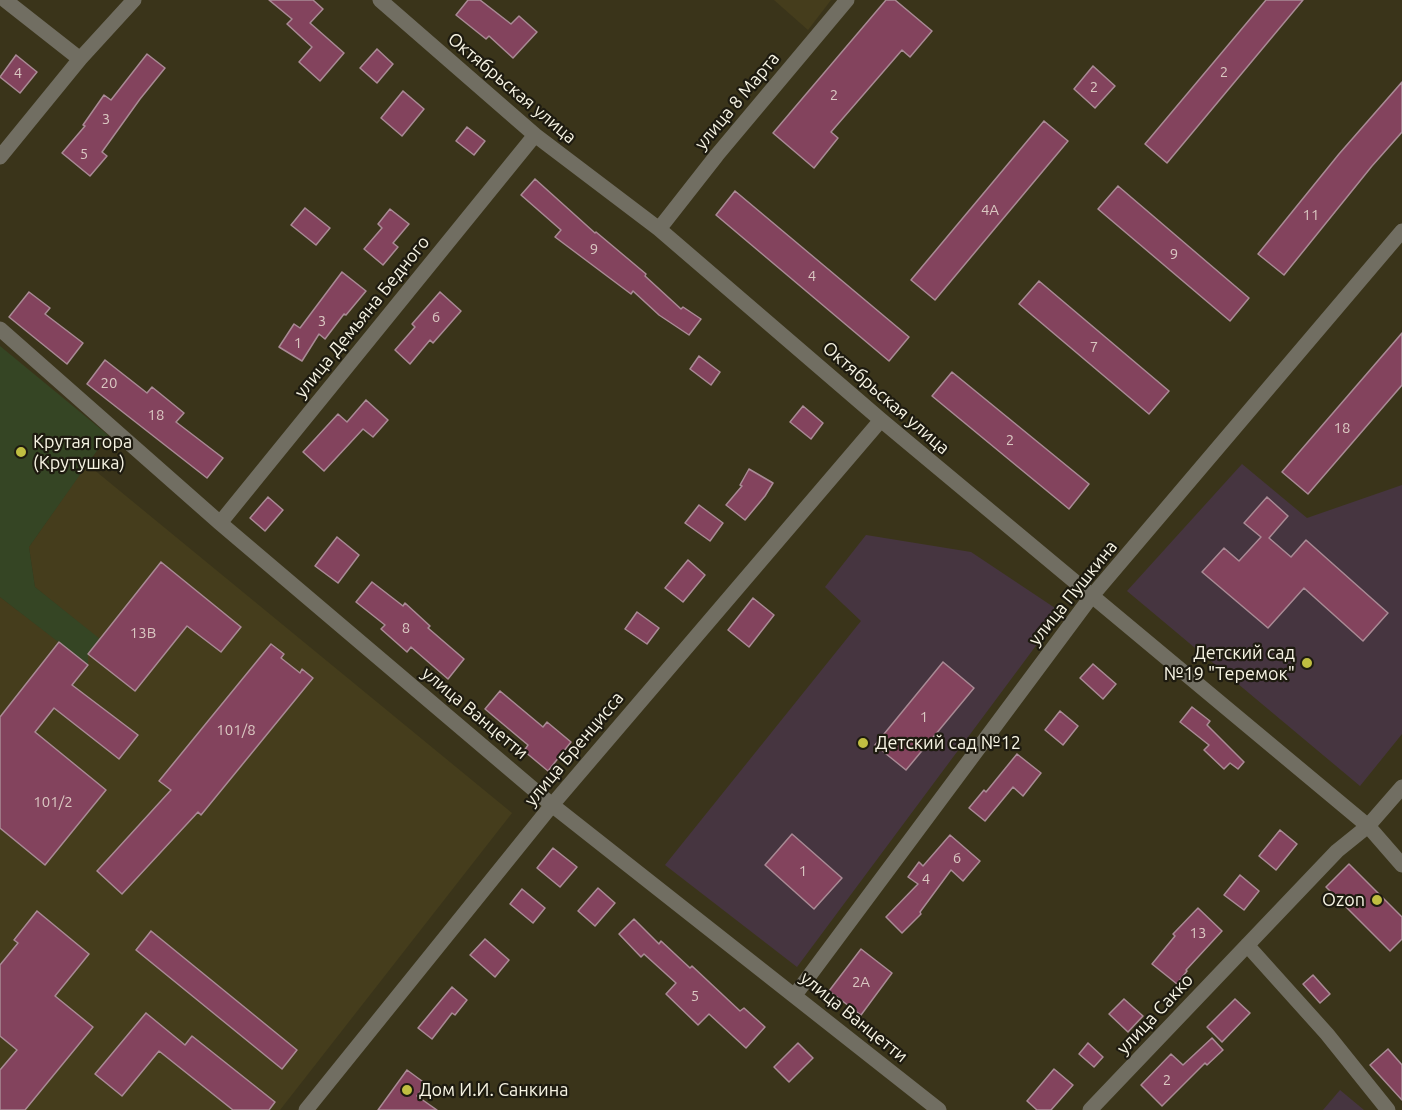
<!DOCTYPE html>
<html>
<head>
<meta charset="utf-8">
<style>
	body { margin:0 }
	canvas { display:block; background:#3a341a }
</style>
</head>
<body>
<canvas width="1402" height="1110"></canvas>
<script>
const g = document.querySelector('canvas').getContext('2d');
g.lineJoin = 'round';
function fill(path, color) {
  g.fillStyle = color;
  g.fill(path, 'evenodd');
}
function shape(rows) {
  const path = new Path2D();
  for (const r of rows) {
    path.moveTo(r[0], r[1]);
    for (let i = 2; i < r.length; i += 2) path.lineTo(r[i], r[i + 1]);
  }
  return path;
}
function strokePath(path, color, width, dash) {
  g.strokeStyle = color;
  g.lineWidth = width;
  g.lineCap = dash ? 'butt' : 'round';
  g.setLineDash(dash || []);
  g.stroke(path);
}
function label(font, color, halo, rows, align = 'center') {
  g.font = font + ' Ubuntu,sans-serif';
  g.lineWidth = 4.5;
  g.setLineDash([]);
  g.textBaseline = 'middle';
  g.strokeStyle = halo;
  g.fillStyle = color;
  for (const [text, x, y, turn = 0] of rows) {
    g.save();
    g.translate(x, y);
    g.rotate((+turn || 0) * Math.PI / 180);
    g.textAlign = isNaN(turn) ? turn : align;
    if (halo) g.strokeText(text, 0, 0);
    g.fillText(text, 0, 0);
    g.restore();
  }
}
const built = shape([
	[774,0,831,0,808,30],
	[87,464,512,813,280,1110,0,1110,0,597,59,642,88,654,99,639,35,587,29,547]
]);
const education = shape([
	[1242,464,1307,518,1402,485,1402,734,1360,786,1127,591],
	[866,535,971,552,1061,612,797,967,665,865,861,621,825,587],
	[1340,1090,1364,1110,1323,1110]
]);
const green = shape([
	[0,346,108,435,29,547,35,587,100,639,88,653,88,665,0,597]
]);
const building = shape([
	[269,0,313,0,323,9,310,23,344,53,320,81,299,62,312,47,287,24,292,19,269,0],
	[468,0,480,0,511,24,519,16,537,32,513,58,489,36,486,39,456,15,468,0],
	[886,0,895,0,932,31,910,57,902,50,831,132,838,138,814,168,773,133,886,0],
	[1266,0,1303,0,1167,163,1145,144,1266,0],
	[377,49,393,64,377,83,360,68,377,49],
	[147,54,165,68,140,99,102,152,107,156,90,176,62,153,85,126,83,125,104,95,111,100,147,54],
	[16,55,37,72,20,93,0,77,16,55],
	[1093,66,1115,86,1095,108,1074,89,1093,66],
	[1402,82,1402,132,1372,166,1284,275,1258,254,1339,154,1402,82],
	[403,91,424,109,402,136,381,118,403,91],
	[1044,121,1068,141,935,300,911,280,1044,121],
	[467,127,485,141,474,155,456,141,467,127],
	[535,179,595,233,596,232,646,274,645,276,681,309,683,307,701,319,689,335,659,315,633,291,631,294,555,237,561,230,521,195,535,179],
	[1118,186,1249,298,1230,321,1098,209,1118,186],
	[735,191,909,337,889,361,716,215,735,191],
	[305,208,330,228,316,245,291,225,305,208],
	[390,209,409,224,393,243,398,247,383,265,364,249,382,228,378,224,390,209],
	[342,272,366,291,346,315,344,314,325,339,319,334,302,361,279,347,294,324,300,328,342,272],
	[1039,281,1169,391,1149,414,1019,304,1039,281],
	[29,292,50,308,45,314,83,343,67,364,9,317,29,292],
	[440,292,461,311,433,343,430,340,410,364,395,350,415,327,412,324,440,292],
	[1402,333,1402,385,1308,494,1282,472,1402,333],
	[699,356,720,372,711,385,690,369,699,356],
	[105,360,147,393,152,387,184,413,176,422,223,458,207,478,87,384,105,360],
	[952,372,1089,484,1069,509,932,396,952,372],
	[366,400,388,420,373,437,363,429,324,471,303,452,338,414,347,422,366,400],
	[803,406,823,423,811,439,790,422,803,406],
	[749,469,773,483,765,496,745,520,726,505,742,486,740,485,749,469],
	[268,497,283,510,265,531,250,518,268,497],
	[1267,497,1288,516,1269,538,1291,557,1306,540,1388,613,1363,641,1304,588,1268,628,1202,572,1224,548,1239,561,1261,537,1244,523,1267,497],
	[699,505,723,523,710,541,685,523,699,505],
	[337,537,359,555,338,583,315,566,337,537],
	[688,560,705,575,683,602,665,588,688,560],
	[161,562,241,627,221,652,187,626,135,691,88,654,161,562],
	[372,582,403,606,405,603,430,626,428,628,464,659,448,679,411,647,407,652,381,629,385,625,356,602,372,582],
	[753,598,774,615,749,647,728,630,753,598],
	[637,612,659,628,647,644,625,629,637,612],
	[59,642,88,665,72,685,138,735,119,759,54,708,35,732,106,790,45,865,0,828,0,717,59,642],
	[271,644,284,654,281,658,300,673,302,669,313,678,201,815,198,812,122,894,97,871,171,790,159,781,271,644],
	[943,662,974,688,906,770,875,745,943,662],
	[1093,664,1116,684,1103,699,1080,678,1093,664],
	[500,691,543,727,547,722,571,742,548,771,524,751,528,745,485,709,500,691],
	[1192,707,1210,721,1207,725,1244,762,1238,769,1230,763,1224,769,1204,750,1209,745,1180,722,1192,707],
	[1060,711,1078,726,1063,745,1045,730,1060,711],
	[1017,754,1041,773,1023,796,1013,787,985,821,969,808,984,790,986,792,1017,754],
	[1280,830,1297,844,1276,870,1259,856,1280,830],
	[792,834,842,878,814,909,765,865,792,834],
	[950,835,980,861,963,881,951,870,920,912,921,914,902,933,886,917,918,884,908,877,919,862,923,866,950,835],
	[553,848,577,867,560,887,537,868,553,848],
	[1349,864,1402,917,1402,939,1390,951,1326,887,1349,864],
	[1240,875,1259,891,1244,910,1224,895,1240,875],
	[598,888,615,903,595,926,578,911,598,888],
	[522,889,545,908,533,923,510,904,522,889],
	[1198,908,1222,931,1186,970,1187,971,1177,984,1152,964,1175,936,1173,934,1198,908],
	[37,911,89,954,55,996,93,1027,25,1110,0,1110,0,1070,17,1050,0,1036,0,965,18,943,14,940,37,911],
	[634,919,659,944,661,941,690,968,692,966,740,1011,744,1008,765,1027,746,1048,709,1014,698,1025,666,994,676,983,644,954,641,957,619,934,634,919],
	[151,931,297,1050,282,1069,136,950,151,931],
	[485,939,509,960,495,977,470,955,485,939],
	[861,949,892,973,861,1015,829,991,861,949],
	[1313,975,1330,994,1320,1003,1303,984,1313,975],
	[452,987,467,1000,455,1015,452,1013,432,1039,418,1028,452,987],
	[1124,999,1143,1016,1128,1032,1109,1014,1124,999],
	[1235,999,1250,1013,1222,1042,1207,1027,1235,999],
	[146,1013,185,1045,192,1036,275,1102,269,1110,233,1110,159,1051,122,1096,95,1074,146,1013],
	[1212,1038,1223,1050,1207,1065,1205,1063,1162,1106,1141,1085,1171,1054,1183,1065,1212,1038],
	[798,1043,813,1058,789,1082,774,1067,798,1043],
	[1088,1043,1103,1057,1094,1067,1079,1054,1088,1043],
	[1388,1049,1402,1065,1402,1100,1370,1065,1388,1049],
	[1054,1069,1073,1085,1051,1110,1037,1110,1027,1101,1054,1069],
	[407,1070,426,1084,417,1096,437,1110,378,1110,407,1070]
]);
const street = shape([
	[5,0,80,59],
	[380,0,535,135,659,229,881,420,1368,826,1402,865],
	[0,157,80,59,134,0],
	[659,229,717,155,847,0],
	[0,329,220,523,552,805,939,1110],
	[220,523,535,135],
	[1247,945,1327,1034,1388,1110],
	[795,995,1091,597,1402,231],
	[306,1110,552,805,881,420],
	[1090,1110,1337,851,1368,826,1402,787]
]);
const markers = [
	[21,452,6,"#c0be41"],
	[1307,663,6,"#c0be41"],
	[863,743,6,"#c0be41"],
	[1377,900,6,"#c0be41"],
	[407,1090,6,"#c0be41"]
];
const numberNames = [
	["2",1224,72],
	["4",18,73],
	["2",1094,87],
	["2",834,95],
	["3",106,119],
	["5",84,154],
	["4А",990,210],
	["11",1311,215],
	["9",594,249],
	["9",1174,254],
	["4",812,276],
	["6",436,317],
	["3",322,321],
	["1",298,343],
	["7",1094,347],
	["20",109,383],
	["18",156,415],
	["18",1342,428],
	["2",1010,440],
	["8",406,628],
	["13В",143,633],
	["1",924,717],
	["101/8",236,730],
	["101/2",53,802],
	["6",957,858],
	["1",803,871],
	["4",926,879],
	["13",1198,933],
	["2А",861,982],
	["5",695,996],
	["2",1167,1080]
];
const streetNames = [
	["Октябрьская улица",512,88,40],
	["улица 8 Марта",737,101,-50],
	["улица Демьяна Бедного",362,317,-51],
	["Октябрьская улица",886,398,41],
	["улица Пушкина",1073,593,-51],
	["улица Ванцетти",475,713,40],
	["улица Бренцисса",574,749,-50],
	["улица Сакко",1155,1014,-47],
	["улица Ванцетти",854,1017,39]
];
const poiNames = [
	["Крутая гора",33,442],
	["(Крутушка)",33,463],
	["Детский сад",1295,653,"right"],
	["№19 \"Теремок\"",1295,674,"right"],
	["Детский сад №12",875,743],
	["Ozon",1365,900,"right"],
	["Дом И.И. Санкина",419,1090]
];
fill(built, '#453d1c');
fill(education, '#463540');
fill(green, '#354524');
fill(building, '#83435d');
strokePath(building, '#a98a95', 1.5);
strokePath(street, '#716e62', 15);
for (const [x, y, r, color] of markers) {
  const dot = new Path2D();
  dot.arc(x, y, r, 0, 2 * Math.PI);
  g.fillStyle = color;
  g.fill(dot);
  strokePath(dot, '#1e1b10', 2);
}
label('15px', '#dac8c2', null, numberNames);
label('18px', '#f7f4e4', '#1e1b10', streetNames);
label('18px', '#f7f4e4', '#1e1b10', poiNames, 'left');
</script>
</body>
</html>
